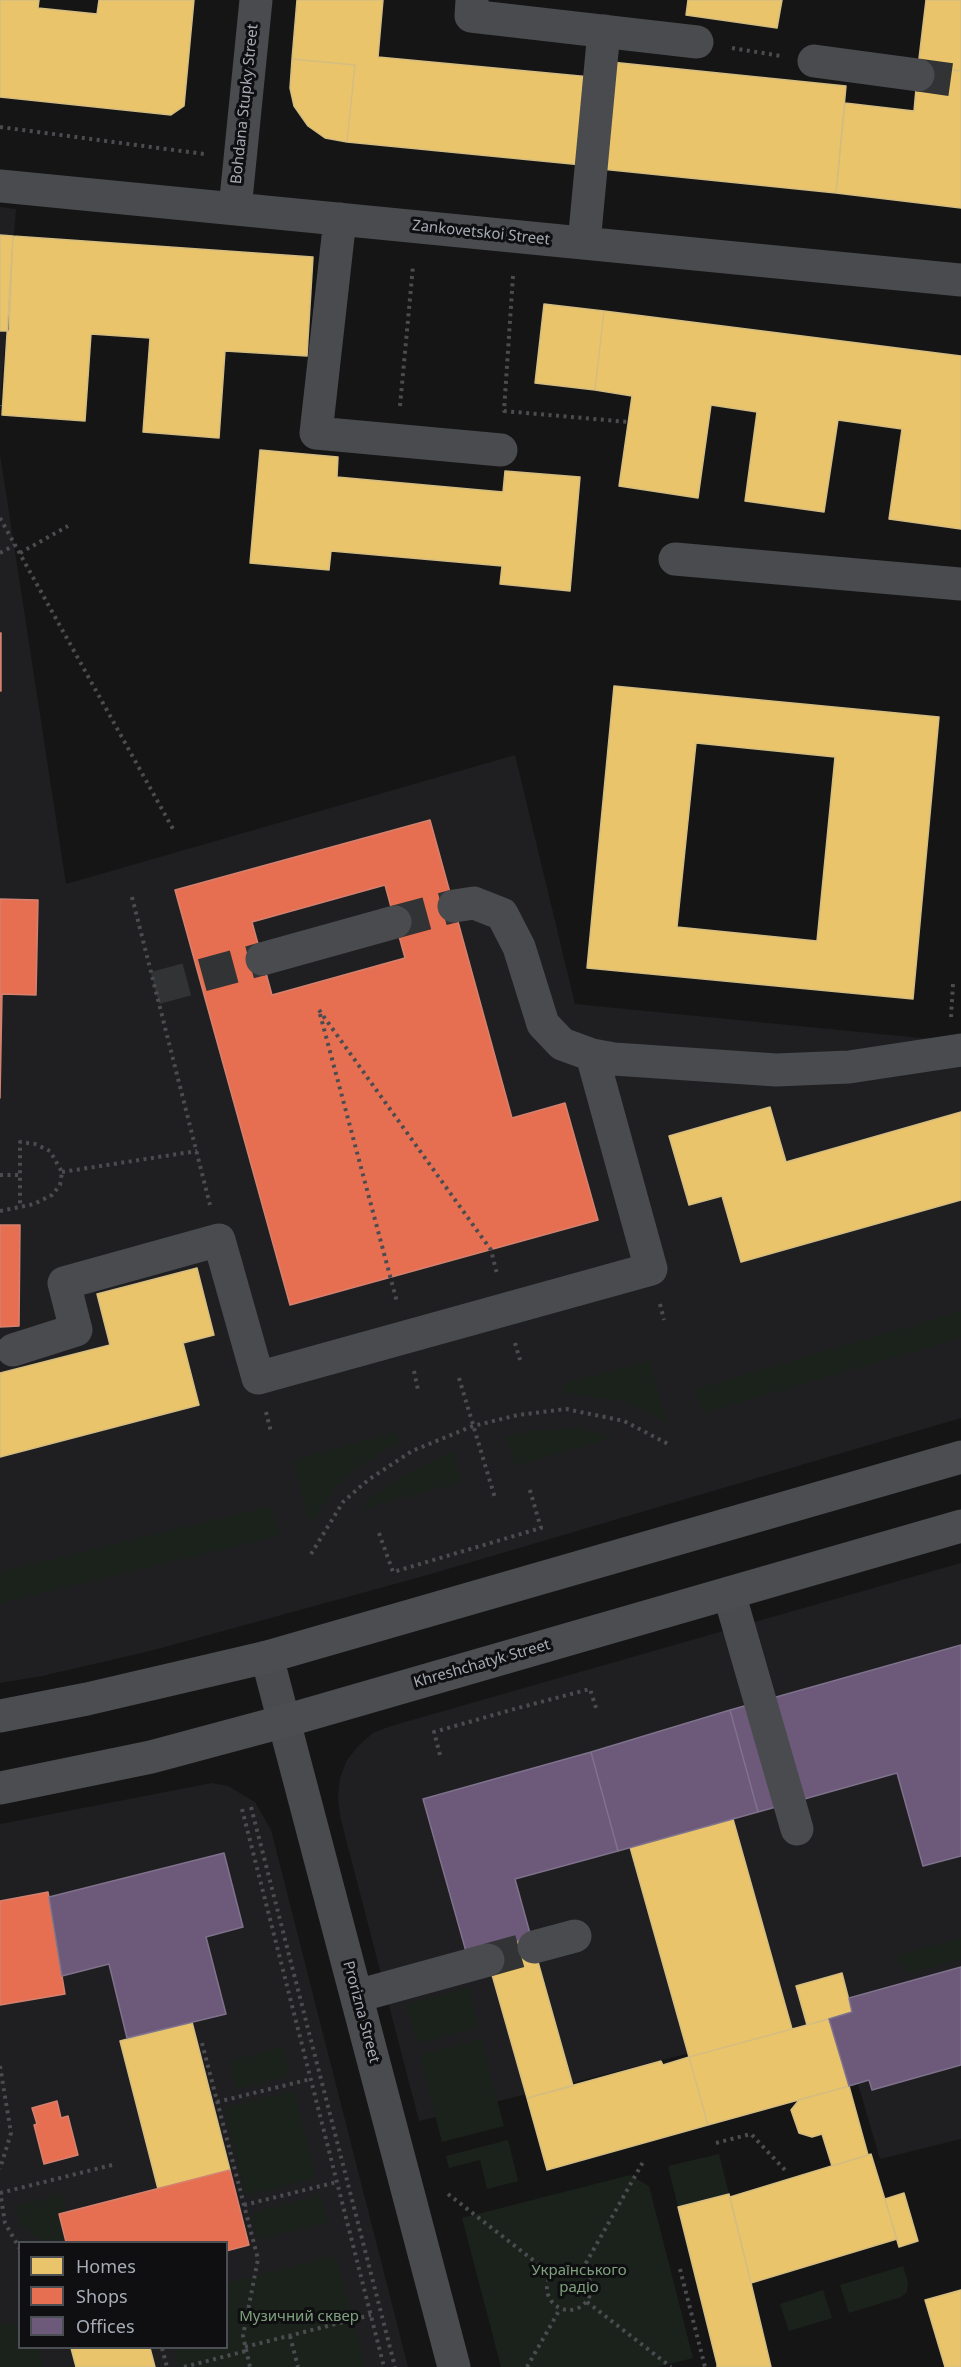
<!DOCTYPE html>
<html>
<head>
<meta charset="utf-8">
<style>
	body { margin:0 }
	#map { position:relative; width:961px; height:2367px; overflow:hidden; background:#151515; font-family:"Noto Sans",sans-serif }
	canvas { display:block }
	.legend { position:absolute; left:18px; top:2241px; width:210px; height:108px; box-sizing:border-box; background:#0f0f11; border:2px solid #4b4e53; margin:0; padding:8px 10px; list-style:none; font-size:18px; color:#a6acb6 }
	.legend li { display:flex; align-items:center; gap:12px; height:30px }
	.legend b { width:30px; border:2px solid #4b4e53 }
</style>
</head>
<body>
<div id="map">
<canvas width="961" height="2367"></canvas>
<ul class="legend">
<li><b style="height:16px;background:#e9c46a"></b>Homes</li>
<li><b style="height:16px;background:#e76f51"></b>Shops</li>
<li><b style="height:16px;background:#6d597a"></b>Offices</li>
</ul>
</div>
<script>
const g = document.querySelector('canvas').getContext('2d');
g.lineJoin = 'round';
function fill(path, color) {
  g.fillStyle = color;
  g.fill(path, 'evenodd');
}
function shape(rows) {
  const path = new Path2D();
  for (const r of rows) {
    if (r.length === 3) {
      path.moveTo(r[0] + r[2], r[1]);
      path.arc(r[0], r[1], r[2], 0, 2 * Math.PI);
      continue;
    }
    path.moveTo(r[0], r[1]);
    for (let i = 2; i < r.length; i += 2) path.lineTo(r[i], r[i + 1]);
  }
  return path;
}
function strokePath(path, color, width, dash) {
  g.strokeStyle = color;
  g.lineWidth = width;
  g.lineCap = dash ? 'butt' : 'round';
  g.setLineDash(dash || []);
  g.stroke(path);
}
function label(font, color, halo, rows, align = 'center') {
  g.font = font + ' "Noto Sans",sans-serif';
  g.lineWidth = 6;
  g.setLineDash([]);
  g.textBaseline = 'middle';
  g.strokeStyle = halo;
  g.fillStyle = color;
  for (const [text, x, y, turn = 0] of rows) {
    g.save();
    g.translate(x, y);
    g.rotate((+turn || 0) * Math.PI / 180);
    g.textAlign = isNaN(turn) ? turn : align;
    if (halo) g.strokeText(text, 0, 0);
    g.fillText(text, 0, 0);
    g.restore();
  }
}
const built = shape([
	[0,207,16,209,0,405],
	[0,454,66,884,515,755,575,1004,961,1042,961,1418,424,1576,150,1651,42,1676,0,1683],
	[961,1563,961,2139,880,2159,838,2016,419,2121,340,1816,338,1797,340,1778,347,1760,359,1745,373,1733,391,1726],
	[212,1783,228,1786,255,1802,271,1830,408,2367,0,2367,0,1824],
	[20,2242,226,2242,226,2348,20,2348]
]);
const green = shape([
	[961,1311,961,1338,703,1413,696,1389],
	[650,1361,667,1424,647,1411,622,1401,565,1393,562,1384],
	[576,1428,615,1437,515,1466,506,1436,530,1431],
	[396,1432,399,1442,355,1469,336,1487,310,1524,293,1460],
	[452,1452,462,1482,362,1509,369,1499,402,1476],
	[271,1506,279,1536,0,1603,0,1572],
	[961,1938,961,1959,908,1974,905,1964,900,1965,897,1955],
	[468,1988,479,2027,417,2043,406,2004],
	[481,2039,504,2126,442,2142,420,2055],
	[283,2046,290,2076,236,2089,229,2061],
	[294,2091,316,2178,246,2196,224,2108],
	[508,2140,518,2181,487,2189,480,2160,449,2168,446,2156],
	[719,2154,729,2194,678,2207,668,2166],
	[630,2175,649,2186,693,2358,658,2367,501,2367,462,2218],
	[61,2194,66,2212,59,2214,66,2242,42,2242,20,2223,16,2206],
	[321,2195,328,2222,258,2239,251,2213],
	[336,2255,365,2367,179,2367,174,2348,226,2348,227,2283],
	[903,2266,908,2283,907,2292,901,2297,849,2313,840,2285],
	[823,2290,832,2318,789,2331,780,2304],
	[19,2323,20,2348,39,2348,44,2367,0,2367,0,2325]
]);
const homes = shape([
	[0,0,39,0,38,8,97,14,99,0,194,0,184,106,171,115,0,97,0,0],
	[297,0,383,0,378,57,591,77,582,165,347,142,355,65,292,59,297,0],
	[688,0,782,0,777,28,686,15,688,0],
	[926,0,961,0,961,71,918,67,926,0],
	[292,59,355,65,347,142,325,138,308,126,294,106,290,88,292,59],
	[611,62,846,86,836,193,601,169,611,62],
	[918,67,961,71,961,208,836,193,845,103,914,111,918,67],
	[0,235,13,236,9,331,0,331,0,235],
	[13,236,313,257,307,356,225,351,219,438,143,432,150,338,91,334,85,421,2,415,13,236],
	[544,304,604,311,595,390,535,383,544,304],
	[604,311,961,356,961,529,889,519,902,429,838,420,824,512,745,501,757,412,711,405,698,498,619,486,632,396,595,390,604,311],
	[260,450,338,457,337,477,392,482,503,492,505,471,580,477,570,591,500,584,502,566,331,551,329,570,250,563,260,450],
	[614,686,939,717,913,999,587,968,614,686],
	[696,743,835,757,817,941,677,927,696,743],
	[770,1107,786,1162,961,1112,961,1200,741,1262,722,1196,689,1205,669,1136,770,1107],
	[197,1268,214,1335,183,1343,199,1405,0,1457,0,1373,110,1345,97,1294,197,1268],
	[733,1819,792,2029,689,2057,630,1847,733,1819],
	[531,1937,573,2086,527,2098,485,1950,531,1937],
	[842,1973,852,2012,807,2025,796,1986,842,1973],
	[829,2019,849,2086,708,2125,689,2057,829,2019],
	[192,2022,230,2170,158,2189,120,2041,192,2022],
	[689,2057,708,2125,547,2170,527,2098,661,2061,663,2065,689,2057],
	[849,2086,868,2155,832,2166,822,2134,812,2137,799,2133,791,2110,799,2100,849,2086],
	[871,2154,897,2239,751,2283,730,2197,871,2154],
	[904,2193,918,2241,899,2247,885,2199,904,2193],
	[729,2194,751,2283,771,2367,717,2367,717,2364,678,2207,729,2194],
	[961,2290,961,2367,945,2367,925,2300,961,2290],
	[71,2348,150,2348,155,2367,76,2367,71,2348]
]);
const shops = shape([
	[0,633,1,633,1,691,0,691,0,633],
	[430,820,512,1118,565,1103,598,1220,290,1305,175,890,430,820],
	[385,885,405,958,272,995,252,922,385,885],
	[0,899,38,900,36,995,2,994,0,1098,0,899],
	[0,1225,20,1225,19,1326,0,1327,0,1225],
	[48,1892,65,1994,0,2005,0,1901,48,1892],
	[57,2101,61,2118,68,2116,78,2155,44,2164,34,2125,37,2124,32,2108,57,2101],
	[230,2170,249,2245,226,2251,226,2242,66,2242,59,2214,230,2170]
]);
const offices = shape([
	[961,1645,961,1856,923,1866,897,1773,758,1812,730,1710,961,1645],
	[730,1710,758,1812,618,1851,591,1752,730,1710],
	[591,1752,618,1851,515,1879,531,1937,467,1955,423,1799,591,1752],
	[224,1853,243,1927,206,1937,226,2014,127,2038,109,1964,62,1976,49,1897,224,1853],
	[961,1967,961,2065,872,2090,869,2080,849,2086,829,2019,852,2012,849,1998,961,1967]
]);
const minorTunnel = shape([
	[918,75,961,81],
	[395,922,454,906],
	[155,988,262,959],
	[488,1960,534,1947]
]);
const path = shape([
	[732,48,781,56],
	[0,127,204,154],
	[513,276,504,411,628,422],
	[0,406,0,405],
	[400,406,413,266],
	[0,518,173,829],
	[0,553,15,545],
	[20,553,68,526],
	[132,897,210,1205],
	[319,1010,491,1250,497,1274],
	[320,1014,397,1302],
	[951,1017,953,984],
	[62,1172,197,1151],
	[0,1175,21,1175],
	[0,1211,20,1207,34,1204,52,1195,60,1185,62,1172,50,1151,35,1144,20,1142,20,1207],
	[660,1304,664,1320],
	[515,1343,520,1360],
	[414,1371,418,1390],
	[459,1378,495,1498],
	[266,1412,271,1432],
	[379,1533,393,1572,541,1528,529,1487],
	[311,1554,343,1502,368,1480,412,1451,473,1426,518,1415,566,1409,624,1421,670,1445],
	[440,1755,434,1732,518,1708,590,1689,597,1711],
	[251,1807,395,2367],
	[242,1809,384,2367],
	[202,2043,258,2259,243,2336,250,2367],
	[0,2066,11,2133,0,2169],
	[217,2102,311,2079],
	[716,2143,751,2134,785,2170],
	[0,2191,5,2223,20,2249],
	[0,2193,116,2164],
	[448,2194,551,2274],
	[244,2205,337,2182],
	[569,2288,22],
	[680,2269,705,2367],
	[582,2270,643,2162],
	[587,2302,671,2367],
	[290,2336,298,2367],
	[245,2347,371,2315],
	[162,2348,167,2367],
	[184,2367,246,2351],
	[527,2367,560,2309]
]);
const minor = shape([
	[472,0,471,16,697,42],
	[814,61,918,75],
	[0,186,961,280],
	[235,209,256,0],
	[340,219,316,433,501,450],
	[584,243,604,31],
	[675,559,961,584],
	[454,906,474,903,502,914,519,947,543,1024,562,1044,592,1055,614,1059,776,1070,849,1067,961,1050],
	[262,959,395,922],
	[13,1350,76,1330,64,1283,219,1240,258,1378,651,1269,592,1055],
	[729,1593,797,1829],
	[267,1657,454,2367],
	[534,1947,575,1936],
	[357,1996,488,1960]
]);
const major = shape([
	[0,1716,87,1699,267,1657,961,1457],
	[0,1788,151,1757,285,1721,961,1526]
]);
const streetNames = [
	["Bohdana Stupky Street",245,104,-84],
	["Zankovetskoi Street",481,233,6],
	["Khreshchatyk Street",482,1664,-16],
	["Prorizna Street",361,2012,75]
];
const parkNames = [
	["Українського",579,2271],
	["радіо",579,2288],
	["Музичний сквер",299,2317]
];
fill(built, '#1f1f21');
fill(green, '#1b221c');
fill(homes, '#e9c46a');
strokePath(homes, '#d5bd81', 1.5);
fill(shops, '#e76f51');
strokePath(shops, '#d4816f', 1.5);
fill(offices, '#6d597a');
strokePath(offices, '#7e728c', 1.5);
strokePath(minorTunnel, '#323335', 33, [33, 16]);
strokePath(path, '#4b4c50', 4, [3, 4.5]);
strokePath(minor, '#494b4e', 33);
strokePath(major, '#4b4d50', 33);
label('15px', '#a6acb6', '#0f0f11', streetNames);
label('15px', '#7fa07e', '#0f0f11', parkNames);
</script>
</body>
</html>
